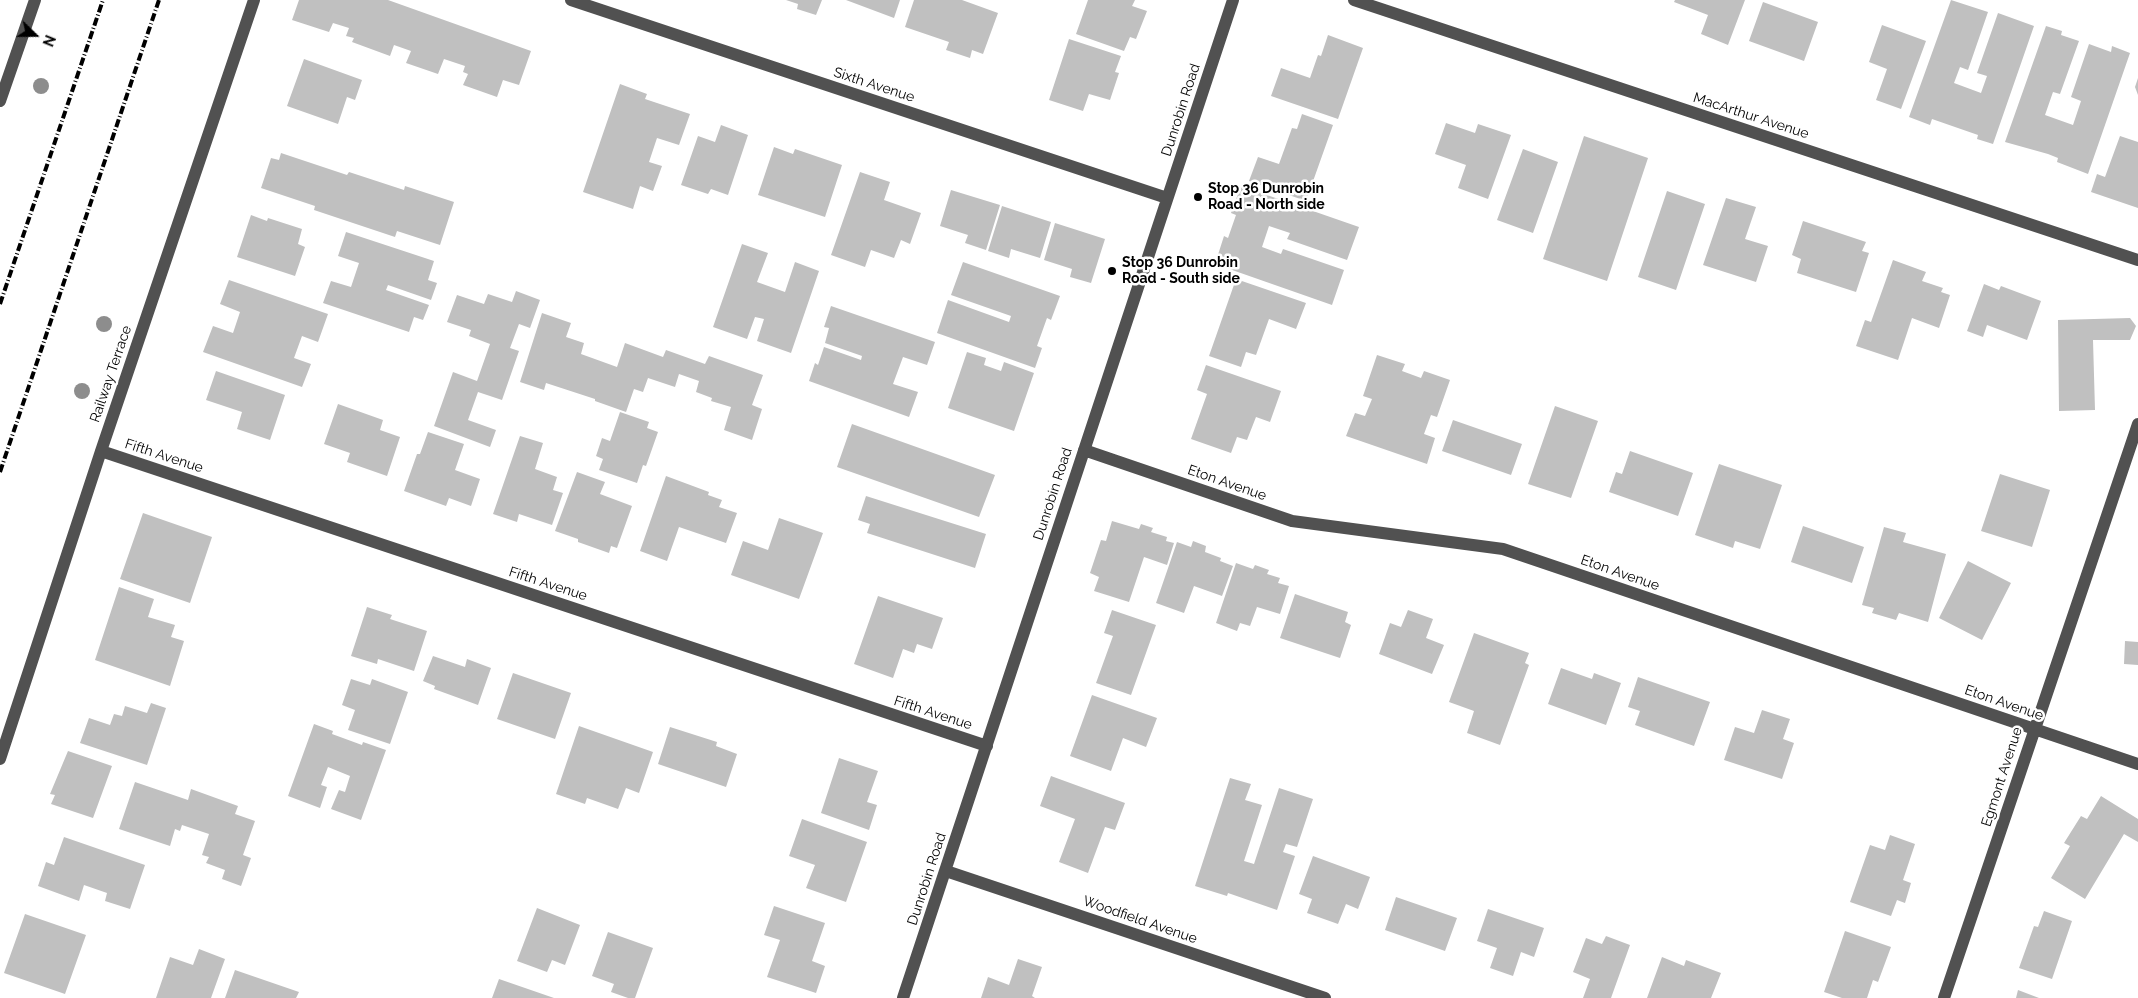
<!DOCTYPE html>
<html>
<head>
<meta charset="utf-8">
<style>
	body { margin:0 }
	#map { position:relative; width:2138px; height:998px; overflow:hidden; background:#fff; font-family:Raleway,sans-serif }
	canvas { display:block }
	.north { position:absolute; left:10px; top:10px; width:50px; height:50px; -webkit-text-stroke:4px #fff; paint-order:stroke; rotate:112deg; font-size:14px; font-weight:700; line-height:20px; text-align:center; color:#000 }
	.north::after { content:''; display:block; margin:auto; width:18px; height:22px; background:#000; clip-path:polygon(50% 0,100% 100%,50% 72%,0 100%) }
</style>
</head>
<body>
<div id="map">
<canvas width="2138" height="998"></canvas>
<div class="north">N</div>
</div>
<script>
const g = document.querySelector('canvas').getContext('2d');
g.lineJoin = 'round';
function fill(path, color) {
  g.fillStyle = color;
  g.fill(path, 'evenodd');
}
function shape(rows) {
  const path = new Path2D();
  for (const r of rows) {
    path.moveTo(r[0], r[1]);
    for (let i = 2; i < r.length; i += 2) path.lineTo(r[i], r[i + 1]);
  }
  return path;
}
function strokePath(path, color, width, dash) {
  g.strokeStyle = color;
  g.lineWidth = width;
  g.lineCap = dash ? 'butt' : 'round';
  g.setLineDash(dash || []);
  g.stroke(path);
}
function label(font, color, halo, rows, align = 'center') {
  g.font = font + ' Raleway,sans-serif';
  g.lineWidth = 5;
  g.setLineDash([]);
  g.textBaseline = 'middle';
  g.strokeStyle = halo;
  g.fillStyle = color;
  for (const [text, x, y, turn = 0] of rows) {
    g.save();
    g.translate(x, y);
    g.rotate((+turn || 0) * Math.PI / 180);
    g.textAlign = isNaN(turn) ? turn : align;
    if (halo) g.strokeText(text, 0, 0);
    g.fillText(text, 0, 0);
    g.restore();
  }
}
const building = shape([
	[299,0,388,0,531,51,519,85,503,80,497,97,463,85,468,74,463,72,465,66,444,59,438,74,406,63,411,51,394,45,390,56,352,42,354,38,346,36,349,28,333,23,329,32,292,20],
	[786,0,822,0,816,15,797,9,798,4],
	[846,0,900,0,894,18],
	[914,0,962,0,998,13,983,54,972,50,970,58,946,50,949,42,905,27],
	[1088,0,1135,0,1132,6,1147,11,1136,39,1130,37,1124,51,1076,34],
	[1675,0,1745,0,1728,45,1701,34,1708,15,1674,2],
	[1951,0,1988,12,1968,70,1960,67,1954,83,1981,93,1987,76,1977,73,1998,13,2034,26,1993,144,1977,139,1978,135,1932,119,1930,125,1909,117],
	[1763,2,1818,22,1804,61,1749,41],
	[1882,25,1926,41,1901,109,1876,100,1887,69,1869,62],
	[2046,26,2062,31,2061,35,2079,41,2060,94,2053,92,2045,115,2073,125,2081,101,2071,97,2089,44,2111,52,2112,46,2130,53,2088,174,2057,162,2058,158,2048,154,2005,142],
	[1328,35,1363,48,1338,119,1271,96,1281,68,1310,78,1318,55,1321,56],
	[1069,39,1121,56,1115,72,1119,73,1110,100,1089,94,1083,111,1049,100],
	[304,59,362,80,355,100,347,97,338,124,287,106],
	[2138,78,2138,95,2135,87],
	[620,84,647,94,645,99,690,114,679,145,657,138,649,162,662,166,653,191,640,186,633,209,583,192],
	[1302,114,1333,125,1306,201,1249,181,1258,157,1279,164,1292,128,1297,129],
	[1446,123,1475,133,1478,124,1511,135,1488,199,1458,188,1466,165,1435,154],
	[721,125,748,135,728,195,711,189,708,194,681,185,698,136,715,142],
	[1584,136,1648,158,1607,281,1543,259],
	[2120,136,2138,142,2138,208,2091,192,2097,174,2105,177],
	[774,147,793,154,795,149,842,165,825,217,758,195],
	[1523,149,1558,162,1533,233,1497,220],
	[281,153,347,175,349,172,404,190,405,186,454,202,440,245,397,231,395,237,314,210,315,206,261,188,271,158,279,160],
	[860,172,890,182,884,200,921,213,910,244,901,240,894,258,871,250,865,267,831,255],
	[1241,186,1359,227,1347,260,1287,239,1290,233,1269,226,1262,247,1281,254,1283,249,1344,270,1332,305,1215,264,1224,236,1228,238,1236,215,1231,213],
	[951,190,1000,205,986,250,965,243,968,235,940,226],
	[1667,191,1705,204,1676,290,1638,277],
	[1726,198,1756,207,1745,239,1768,246,1756,282,1703,265],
	[1002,206,1051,222,1040,258,1011,249,1009,258,988,251],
	[251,215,267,221,268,218,302,229,298,244,305,247,295,276,237,257],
	[1803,221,1866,242,1862,251,1869,253,1856,292,1797,273,1801,259,1792,255],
	[1055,223,1105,239,1091,283,1070,277,1072,269,1044,260],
	[346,232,434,261,428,280,437,283,431,300,388,285,386,290,429,305,423,320,414,317,409,332,323,303,331,281,351,287,359,263,338,256],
	[742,244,768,253,757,282,785,292,795,262,819,271,791,353,757,341,764,319,755,317,747,339,713,327],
	[1893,260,1926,272,1922,281,1943,288,1941,292,1950,295,1939,328,1912,318,1898,360,1856,346,1865,320,1871,322],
	[963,262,1060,296,1051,320,1047,318,1037,346,1042,348,1035,368,937,333,948,300,1009,322,1011,316,951,295],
	[1236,279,1306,303,1296,329,1269,319,1256,355,1246,352,1241,367,1209,356],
	[229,280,328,314,318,342,302,336,294,358,311,364,302,387,203,352,213,326,233,333,240,312,220,304],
	[1984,284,1999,290,2001,286,2041,301,2027,340,1987,325,1983,337,1967,331],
	[516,291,540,300,530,328,519,324,510,348,519,351,502,400,478,392,468,420,496,430,490,447,434,426,453,372,477,381,490,344,469,336,471,330,447,322,457,295,484,304,488,294,512,302],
	[831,306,935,342,927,365,903,357,893,384,918,392,909,417,809,381,815,363,818,365,824,347,861,360,862,356,825,343,829,328,824,327],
	[542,313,571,323,566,337,584,343,581,354,617,367,625,343,663,357,666,350,705,364,709,356,763,375,752,405,762,409,752,440,724,430,731,407,711,401,712,398,696,392,699,381,679,374,675,387,648,378,643,392,634,389,626,412,595,401,595,399,546,383,544,390,520,382],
	[2130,318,2136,326,2130,340,2093,340,2095,410,2059,411,2058,320],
	[967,352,986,358,984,365,1001,371,1004,362,1034,373,1014,431,948,408],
	[1377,355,1405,364,1402,371,1421,378,1424,371,1450,380,1437,417,1431,415,1424,434,1435,438,1427,464,1346,436,1355,413,1365,416,1372,399,1363,396],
	[1206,365,1281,391,1270,422,1256,417,1247,440,1237,437,1231,453,1191,439,1207,394,1197,390],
	[216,371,285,395,270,440,237,429,242,412,206,400],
	[338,404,383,420,380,430,400,437,387,476,347,462,350,453,324,444],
	[1555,406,1598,421,1571,498,1528,484],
	[620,412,649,422,647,428,658,432,646,466,643,465,637,483,599,470,603,459,596,456,602,438,610,441],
	[1453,420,1522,444,1511,475,1442,451],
	[852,424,995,475,979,517,837,467],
	[428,432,464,444,455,470,480,479,471,506,449,498,446,506,404,491,417,454,420,454],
	[520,436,543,443,535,469,557,477,553,490,563,493,552,525,519,514,517,522,493,514],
	[1630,451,1693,473,1678,516,1609,492,1616,472,1622,474],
	[1719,464,1782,485,1760,549,1735,541,1733,548,1695,535],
	[577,472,605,482,600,494,632,506,617,548,611,546,609,553,578,542,578,539,555,531],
	[2000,474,2050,490,2032,547,1981,531],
	[666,476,709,492,708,495,722,500,719,507,737,513,726,543,679,527,667,561,640,551],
	[866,496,986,534,975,568,867,533,870,524,858,520],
	[143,513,212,537,190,603,120,579],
	[779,518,823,533,799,599,731,575,743,541,768,550],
	[1112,521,1139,529,1141,524,1153,528,1151,532,1167,537,1166,541,1174,543,1167,565,1144,557,1129,602,1094,591,1099,577,1090,573,1101,540,1106,541],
	[1803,526,1864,547,1852,583,1791,562],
	[1884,527,1906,533,1903,542,1946,554,1928,622,1899,613,1896,620,1872,613,1874,608,1862,605],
	[1193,541,1206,546,1205,552,1221,558,1220,561,1233,566,1222,596,1194,586,1184,613,1156,603,1177,542,1191,547],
	[1968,561,2011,583,1982,640,1939,618],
	[1236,563,1253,569,1255,565,1269,570,1267,574,1280,578,1278,583,1289,586,1280,614,1257,607,1250,626,1240,623,1237,631,1216,623],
	[119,587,154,599,148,617,175,625,171,637,184,641,170,686,95,660],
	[1295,594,1348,612,1345,622,1351,625,1340,658,1280,638],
	[878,596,943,618,932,649,917,644,914,653,903,649,893,678,854,664],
	[367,607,392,615,390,619,427,631,414,671,378,659,377,664,351,656],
	[1112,610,1156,625,1131,695,1096,683,1113,636,1104,633],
	[1408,610,1433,619,1426,638,1444,645,1432,674,1379,654,1390,623,1401,627],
	[1474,633,1529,653,1525,663,1529,665,1500,745,1467,733,1474,711,1449,702],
	[2125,641,2138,642,2138,665,2124,664],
	[433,656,465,667,467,659,491,668,478,705,434,689,435,686,423,681],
	[1561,668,1592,679,1594,673,1621,683,1606,725,1548,704],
	[513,673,571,693,555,739,497,719],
	[1638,677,1710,702,1694,746,1635,725,1640,711,1628,707],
	[351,679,370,685,372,679,408,692,390,744,348,730,355,710,342,705],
	[1092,695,1157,718,1146,747,1123,738,1111,771,1070,756],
	[151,703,166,708,147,765,80,743,89,718,110,725,114,714,122,716,125,706,147,713],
	[1762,710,1790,719,1783,739,1794,743,1782,779,1724,760,1735,727,1754,733],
	[314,724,333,731,332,734,362,745,363,742,386,750,361,820,331,809,339,790,345,792,350,776,328,767,321,785,327,787,320,808,288,796],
	[579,726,653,752,639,793,626,788,618,809,587,798,585,804,556,794],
	[670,727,717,742,716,746,737,754,726,787,658,764],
	[68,751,112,766,93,818,51,804,55,795,50,794],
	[839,758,878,771,867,802,877,805,869,830,821,813],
	[1051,776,1125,803,1115,830,1105,827,1088,873,1059,862,1075,819,1040,806],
	[1230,778,1251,784,1245,800,1262,805,1244,861,1254,864,1279,788,1313,799,1297,847,1286,844,1283,852,1295,856,1277,910,1228,893,1227,896,1195,886],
	[135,782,188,800,191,789,238,806,235,814,255,821,243,855,251,858,241,886,222,879,225,870,206,863,209,857,202,855,209,834,182,825,180,831,175,829,170,846,119,829],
	[2101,796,2138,819,2138,842,2124,834,2085,899,2051,878,2070,846,2064,843,2081,816,2087,819],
	[802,819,867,842,846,902,806,888,815,865,789,856],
	[1890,835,1915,844,1903,880,1911,883,1905,903,1897,900,1891,916,1850,902,1870,845,1885,850],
	[64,837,145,865,130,909,105,901,107,893,84,885,79,901,38,886,46,862,54,865],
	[1313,856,1370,877,1358,909,1346,904,1338,924,1307,913,1312,899,1299,894],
	[1396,897,1457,918,1445,951,1385,930],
	[774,906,825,923,812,961,825,966,816,993,767,977,780,940,764,935],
	[537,908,580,925,565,965,552,960,547,972,517,961],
	[1488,909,1544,928,1534,957,1521,952,1513,976,1490,968,1497,948,1477,941],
	[2044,911,2072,921,2052,979,2019,968,2034,926,2038,927],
	[25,914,86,935,65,994,4,973],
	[1845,931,1891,947,1878,982,1873,980,1867,998,1842,998,1824,992],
	[608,932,653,948,635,998,628,998,611,992,614,984,592,976],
	[1606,936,1630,945,1611,998,1583,998,1590,979,1573,972,1586,938,1602,944],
	[199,949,225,959,211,998,156,998,170,957,193,965],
	[1662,957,1684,966,1686,960,1721,973,1711,998,1647,998],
	[1018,959,1042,967,1032,996,1035,998,981,998,988,977,1009,985],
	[235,970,299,992,296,998,225,998],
	[499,979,554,998,492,998],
	[2018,990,2039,998,2016,998]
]);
const minor = shape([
	[571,0,1167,198],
	[1354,0,2138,260],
	[0,101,35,0],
	[1084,450,1292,521,1503,549,2138,764],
	[101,451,987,746],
	[0,759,101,451,254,0],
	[946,871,1325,998],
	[903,998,1233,0],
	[1944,998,2138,424]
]);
const rail = shape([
	[0,304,103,0],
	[0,472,159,0]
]);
const trees = [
	[41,86],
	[104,324],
	[82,391]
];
const markers = [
	[1198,197,5,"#000"],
	[1112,271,5,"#000"]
];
const streetNames = [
	["Sixth Avenue",874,85,18],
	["Dunrobin Road",1181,110,-72],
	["MacArthur Avenue",1751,116,18],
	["Railway Terrace",111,374,-71],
	["Fifth Avenue",164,456,18],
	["Eton Avenue",1227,483,19],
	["Dunrobin Road",1053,494,-72],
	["Eton Avenue",1620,573,19],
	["Fifth Avenue",548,584,18],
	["Eton Avenue",2004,703,19],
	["Fifth Avenue",933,713,18],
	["Egmont Avenue",2002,777,-72],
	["Dunrobin Road",927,879,-72],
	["Woodfield Avenue",1140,920,19]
];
const poiNames = [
	["Stop 36 Dunrobin",1208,189],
	["Road - North side",1208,205],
	["Stop 36 Dunrobin",1122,263],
	["Road - South side",1122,279]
];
fill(building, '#c0c0c0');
strokePath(minor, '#515151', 12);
strokePath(rail, '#000', 4, [8, 2.5, 1, 2.5]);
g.fillStyle = '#8d8d8d';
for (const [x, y] of trees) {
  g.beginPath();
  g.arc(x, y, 8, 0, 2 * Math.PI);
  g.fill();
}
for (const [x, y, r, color] of markers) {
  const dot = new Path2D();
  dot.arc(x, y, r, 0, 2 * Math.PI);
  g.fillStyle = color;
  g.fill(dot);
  strokePath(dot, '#fff', 2);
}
label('14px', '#000', '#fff', streetNames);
label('bold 14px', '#000', '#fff', poiNames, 'left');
</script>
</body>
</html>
